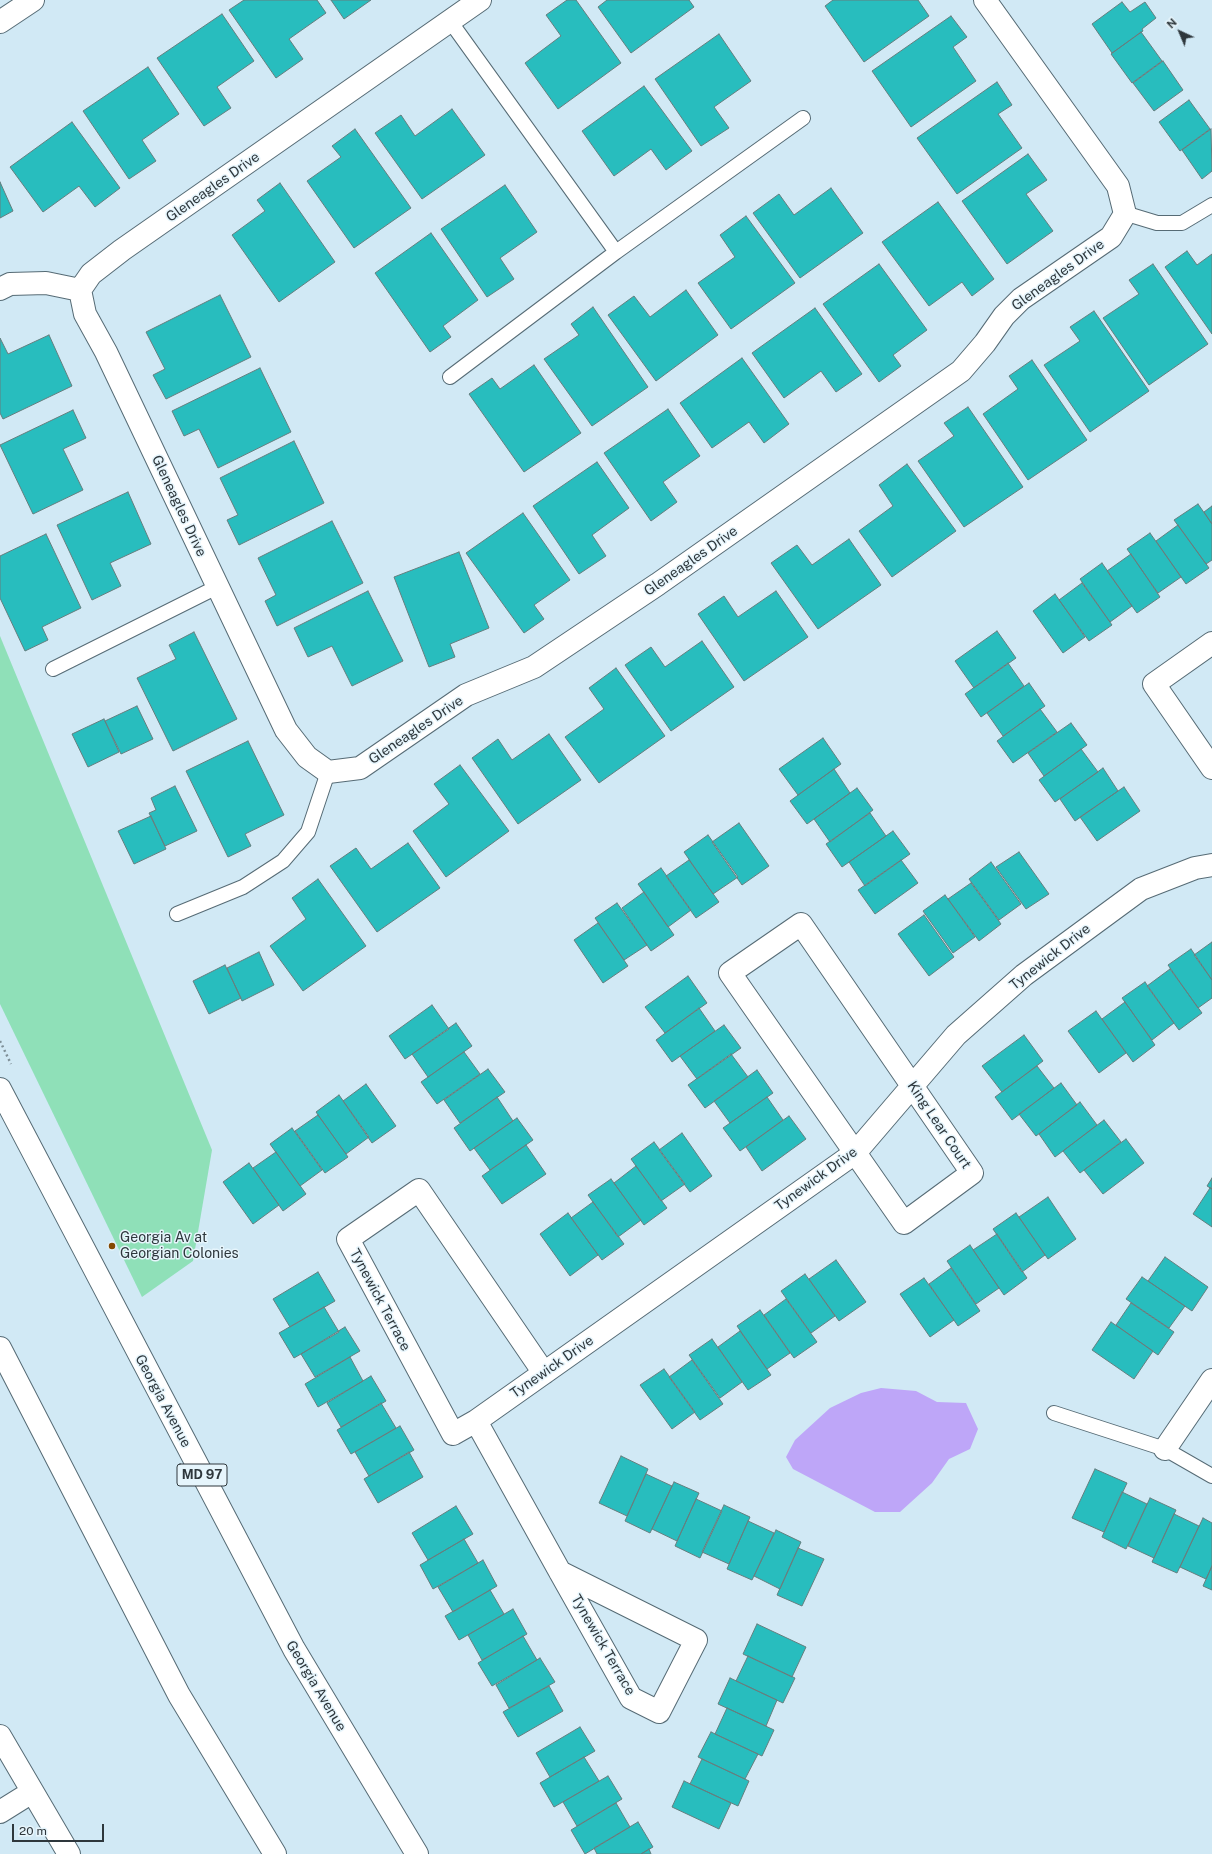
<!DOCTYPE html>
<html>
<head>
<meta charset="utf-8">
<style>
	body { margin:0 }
	#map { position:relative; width:1212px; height:1854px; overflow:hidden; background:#d1e9f5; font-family:"Public Sans",sans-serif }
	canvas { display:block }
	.north { position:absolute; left:1160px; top:12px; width:40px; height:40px; -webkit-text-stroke:3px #e6f5fc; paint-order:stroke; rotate:316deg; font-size:11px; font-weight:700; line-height:16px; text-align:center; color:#2e373c }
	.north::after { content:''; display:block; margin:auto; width:14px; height:18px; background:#2e373c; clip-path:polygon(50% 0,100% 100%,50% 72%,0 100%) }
	.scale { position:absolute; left:12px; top:1824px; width:92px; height:18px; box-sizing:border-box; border:2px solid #2e373c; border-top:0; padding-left:5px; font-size:12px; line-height:14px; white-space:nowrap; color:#2e373c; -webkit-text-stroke:3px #e6f5fc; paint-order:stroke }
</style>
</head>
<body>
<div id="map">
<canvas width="1212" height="1854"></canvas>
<div class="north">N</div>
<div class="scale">20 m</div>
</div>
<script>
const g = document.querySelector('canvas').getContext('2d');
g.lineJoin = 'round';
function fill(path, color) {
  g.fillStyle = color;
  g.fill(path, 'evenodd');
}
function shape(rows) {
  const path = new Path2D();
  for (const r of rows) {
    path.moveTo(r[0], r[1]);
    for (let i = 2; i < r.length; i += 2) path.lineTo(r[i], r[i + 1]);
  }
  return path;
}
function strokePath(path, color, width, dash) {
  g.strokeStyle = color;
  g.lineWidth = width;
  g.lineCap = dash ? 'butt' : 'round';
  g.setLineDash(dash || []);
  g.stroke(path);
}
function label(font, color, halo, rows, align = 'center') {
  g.font = font + ' "Public Sans",sans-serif';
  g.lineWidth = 3;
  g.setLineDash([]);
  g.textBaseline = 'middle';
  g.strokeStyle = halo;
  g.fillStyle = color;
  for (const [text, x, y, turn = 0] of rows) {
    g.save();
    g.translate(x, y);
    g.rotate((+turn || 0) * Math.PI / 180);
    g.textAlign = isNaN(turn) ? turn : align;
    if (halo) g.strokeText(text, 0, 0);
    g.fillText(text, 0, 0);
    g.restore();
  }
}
const green = shape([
	[0,636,212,1150,193,1261,142,1297,0,1004]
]);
const water = shape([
	[881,1388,916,1391,937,1402,966,1403,978,1429,970,1449,949,1459,932,1483,900,1512,875,1512,793,1469,786,1457,795,1440,830,1408,861,1393]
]);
const building = shape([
	[244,0,317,0,326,13,289,39,303,59,276,78,229,10,244,0],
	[331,0,371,0,344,19,331,0],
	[567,0,576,0,621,63,558,109,525,63,561,36,546,15,567,0],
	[607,0,689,0,694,7,631,53,598,7,607,0],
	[833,0,918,0,929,16,864,62,825,6,833,0],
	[1122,2,1130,12,1145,2,1156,18,1142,29,1143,31,1112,53,1092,24,1122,2],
	[222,14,254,61,217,87,231,108,204,126,157,58,222,14],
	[951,16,967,37,953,47,976,81,911,127,872,71,951,16],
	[1141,32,1162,61,1132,83,1111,54,1141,32],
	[719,34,751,81,714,107,729,128,701,146,655,79,719,34],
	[1163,61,1183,90,1154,111,1133,83,1163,61],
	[148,67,179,114,142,140,156,161,129,179,83,111,148,67],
	[997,82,1012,105,998,114,1022,148,957,194,917,138,997,82],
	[644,86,692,151,666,170,651,149,614,176,582,131,644,86],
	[1189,100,1210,129,1180,151,1159,122,1189,100],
	[452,109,485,155,422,199,375,133,401,115,415,136,452,109],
	[72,122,120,188,95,207,79,186,43,212,10,167,72,122],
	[355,129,411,208,354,248,307,181,341,157,332,146,355,129],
	[1211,129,1212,171,1202,179,1182,150,1211,129],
	[1028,154,1047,180,1026,194,1053,231,1007,264,962,201,1028,154],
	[0,182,13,211,0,218,0,182],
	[280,183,335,262,279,302,232,235,265,211,257,200,280,183],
	[505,185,537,232,500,258,514,279,487,297,441,229,505,185],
	[831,188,863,233,800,278,753,213,779,194,794,215,831,188],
	[938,202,994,279,972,296,962,282,929,306,882,242,938,202],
	[746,216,795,283,731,329,698,283,735,257,720,235,746,216],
	[431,233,478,300,443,326,451,337,430,352,375,273,431,233],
	[1187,251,1197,265,1212,254,1212,334,1165,267,1187,251],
	[879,264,927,330,893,355,901,366,879,382,823,304,879,264],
	[1153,264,1208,344,1149,385,1103,318,1139,294,1129,280,1153,264],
	[686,290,718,335,656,381,608,315,634,296,650,317,686,290],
	[220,295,251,357,166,399,153,375,165,369,146,332,220,295],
	[593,307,648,387,592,426,544,359,579,335,571,324,593,307],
	[815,308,862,374,836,392,821,371,784,398,752,353,815,308],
	[1094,311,1149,391,1090,432,1044,365,1080,341,1070,327,1094,311],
	[49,335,72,386,3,419,0,413,0,338,8,354,49,335],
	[742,358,789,424,764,443,749,422,712,448,680,403,742,358],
	[1032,360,1087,440,1028,480,983,414,1018,389,1009,376,1032,360],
	[534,365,581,433,524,472,469,394,492,378,500,389,534,365],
	[260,368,291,432,218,468,199,429,184,436,172,411,260,368],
	[968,407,1023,487,964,527,918,461,954,436,944,423,968,407],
	[668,409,700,456,663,482,677,502,651,521,604,453,668,409],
	[73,410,86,438,63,449,83,490,33,514,0,445,73,410],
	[294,441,324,503,239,545,227,520,238,515,220,478,294,441],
	[597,462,629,508,592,535,606,556,579,574,533,506,597,462],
	[907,464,956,531,892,577,859,531,893,506,879,485,907,464],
	[128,492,151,544,110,563,121,586,92,600,57,525,128,492],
	[1198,504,1212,524,1212,560,1206,564,1174,520,1198,504],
	[1212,506,1212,524,1204,512,1212,506],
	[523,513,570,580,534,605,544,619,524,633,466,553,523,513],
	[332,521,363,583,277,626,265,601,276,595,258,558,332,521],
	[1178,525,1209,568,1186,584,1156,541,1178,525],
	[1150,533,1181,577,1158,593,1127,549,1150,533],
	[46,534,81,608,42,627,48,640,25,651,0,598,0,556,46,534],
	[849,539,881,585,818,629,771,563,797,545,812,565,849,539],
	[459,552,489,628,450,644,455,657,429,667,394,577,459,552],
	[1131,554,1160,597,1137,613,1107,571,1131,554],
	[1102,563,1132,606,1110,622,1080,579,1102,563],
	[1082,583,1112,625,1089,641,1059,600,1082,583],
	[368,591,403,661,352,686,332,646,308,657,294,628,368,591],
	[776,591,808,637,744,681,698,614,724,596,738,617,776,591],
	[1055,594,1085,637,1063,653,1033,611,1055,594],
	[997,631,1016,658,974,688,955,661,997,631],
	[194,632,237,719,173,751,137,678,176,659,169,645,194,632],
	[702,641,734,687,671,731,625,665,651,647,665,667,702,641],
	[1008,663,1024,686,981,717,965,694,1008,663],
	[616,668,665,736,599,783,565,737,604,709,589,688,616,668],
	[1029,683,1045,706,1003,736,987,713,1029,683],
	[137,706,153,739,121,754,105,721,137,706],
	[1040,709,1057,732,1013,763,997,741,1040,709],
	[104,719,119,752,88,767,72,734,104,719],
	[1071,723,1087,745,1044,776,1028,753,1071,723],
	[549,734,581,780,518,824,472,758,498,739,512,760,549,734],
	[823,738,841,764,798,795,779,769,823,738],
	[248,741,284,815,245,834,251,846,228,857,186,771,248,741],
	[1081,749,1098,772,1055,802,1039,780,1081,749],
	[460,765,509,831,446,877,413,831,449,804,434,784,460,765],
	[1103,768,1118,791,1075,821,1060,799,1103,768],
	[834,769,850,793,807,824,790,801,834,769],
	[175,786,197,831,165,846,149,813,156,810,151,798,175,786],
	[1124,787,1140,811,1097,841,1080,817,1124,787],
	[857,788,873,810,830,842,814,819,857,788],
	[870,813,886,836,842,867,826,844,870,813],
	[151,816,166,849,134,864,118,831,151,816],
	[739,823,769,866,742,885,712,842,739,823],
	[893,831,910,854,865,886,849,862,893,831],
	[708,835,738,877,713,894,684,852,708,835],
	[408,843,440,888,377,932,330,866,356,848,371,869,408,843],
	[1019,852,1049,894,1026,909,996,867,1019,852],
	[689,860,719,902,696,918,666,876,689,860],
	[901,860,918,883,875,914,858,890,901,860],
	[991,862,1021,904,999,920,969,879,991,862],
	[661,868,691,910,668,927,638,884,661,868],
	[318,879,366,946,303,991,270,946,306,919,292,898,318,879],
	[971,883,1001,924,979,941,948,899,971,883],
	[644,892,674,935,651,951,622,908,644,892],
	[945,895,975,937,953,953,923,911,945,895],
	[617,903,647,945,624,960,595,918,617,903],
	[924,915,954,957,929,976,898,934,924,915],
	[598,923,628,966,603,983,574,940,598,923],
	[1212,942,1212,980,1194,955,1212,942],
	[1191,949,1212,980,1212,998,1198,1008,1168,965,1191,949],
	[259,952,274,985,242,1001,227,968,259,952],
	[225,965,241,998,209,1014,193,981,225,965],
	[1170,969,1202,1013,1179,1030,1147,986,1170,969],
	[688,976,707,1003,665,1033,645,1007,688,976],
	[1145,982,1174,1023,1152,1040,1122,998,1145,982],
	[1125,1002,1155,1045,1133,1062,1102,1019,1125,1002],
	[432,1005,449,1029,405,1059,389,1036,432,1005],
	[699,1008,715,1031,672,1062,656,1040,699,1008],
	[1096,1011,1126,1053,1099,1073,1068,1031,1096,1011],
	[456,1023,472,1046,428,1077,412,1054,456,1023],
	[724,1025,741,1048,697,1079,680,1056,724,1025],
	[1024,1035,1043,1061,1002,1092,982,1066,1024,1035],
	[464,1052,480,1074,437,1104,421,1082,464,1052],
	[731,1054,748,1077,705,1108,688,1085,731,1054],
	[1037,1066,1054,1088,1012,1120,995,1097,1037,1066],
	[488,1069,505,1092,460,1123,444,1100,488,1069],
	[757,1070,773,1093,730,1123,714,1101,757,1070],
	[1061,1083,1077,1105,1036,1136,1019,1114,1061,1083],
	[366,1084,396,1126,372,1143,343,1101,366,1084],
	[339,1095,369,1137,346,1154,316,1112,339,1095],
	[497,1097,513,1121,470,1151,454,1128,497,1097],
	[767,1097,783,1120,740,1151,723,1128,767,1097],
	[1080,1102,1097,1125,1055,1157,1039,1134,1080,1102],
	[318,1115,348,1157,325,1173,295,1131,318,1115],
	[789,1116,806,1139,762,1171,746,1147,789,1116],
	[517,1118,533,1140,490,1170,474,1148,517,1118],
	[1104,1120,1121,1142,1080,1173,1063,1151,1104,1120],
	[292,1128,322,1170,300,1186,270,1144,292,1128],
	[682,1133,712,1176,690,1192,659,1150,682,1133],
	[1126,1139,1144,1163,1103,1194,1084,1170,1126,1139],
	[654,1142,685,1184,661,1201,631,1159,654,1142],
	[526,1145,546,1174,502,1204,482,1176,526,1145],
	[276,1152,306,1194,283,1211,253,1168,276,1152],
	[249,1163,279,1205,253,1224,223,1182,249,1163],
	[636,1166,667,1208,644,1225,614,1183,636,1166],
	[1212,1178,1212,1189,1207,1186,1212,1178],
	[611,1179,641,1220,618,1237,588,1195,611,1179],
	[1210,1188,1212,1189,1212,1227,1193,1214,1210,1188],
	[1048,1197,1076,1239,1048,1259,1019,1217,1048,1197],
	[593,1202,624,1244,602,1260,571,1218,593,1202],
	[568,1213,598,1255,570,1276,540,1234,568,1213],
	[1016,1213,1045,1255,1022,1272,993,1229,1016,1213],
	[997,1234,1027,1278,1004,1295,973,1250,997,1234],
	[970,1245,999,1288,976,1304,947,1261,970,1245],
	[1165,1257,1208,1287,1192,1311,1148,1281,1165,1257],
	[836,1260,866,1302,839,1321,809,1279,836,1260],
	[951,1268,980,1311,958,1326,929,1284,951,1268],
	[318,1272,335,1301,290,1327,273,1299,318,1272],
	[805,1274,835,1316,811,1333,781,1291,805,1274],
	[1142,1277,1185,1306,1169,1328,1126,1299,1142,1277],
	[924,1278,954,1320,930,1337,900,1294,924,1278],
	[786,1299,817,1342,794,1358,764,1315,786,1299],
	[1131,1303,1174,1332,1158,1355,1116,1325,1131,1303],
	[324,1307,339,1332,294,1358,279,1333,324,1307],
	[760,1310,790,1353,767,1369,737,1326,760,1310],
	[1111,1322,1153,1351,1134,1379,1092,1350,1111,1322],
	[345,1327,360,1351,315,1377,301,1354,345,1327],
	[740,1331,771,1375,748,1390,718,1347,740,1331],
	[712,1339,742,1382,720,1398,689,1355,712,1339],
	[350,1357,363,1381,318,1407,305,1384,350,1357],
	[692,1360,723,1404,700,1420,669,1377,692,1360],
	[664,1369,695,1412,672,1429,640,1385,664,1369],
	[371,1376,386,1401,341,1427,327,1403,371,1376],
	[381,1403,396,1428,351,1454,337,1430,381,1403],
	[400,1426,414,1450,369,1476,355,1452,400,1426],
	[409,1452,423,1477,378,1503,364,1479,409,1452],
	[621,1456,648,1469,627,1516,599,1503,621,1456],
	[1095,1469,1127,1483,1104,1532,1072,1518,1095,1469],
	[646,1474,672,1486,650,1533,625,1521,646,1474],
	[674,1482,699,1493,677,1541,652,1529,674,1482],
	[1122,1492,1147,1504,1126,1549,1102,1537,1122,1492],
	[1150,1498,1176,1510,1154,1558,1128,1546,1150,1498],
	[696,1499,722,1511,700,1558,675,1546,696,1499],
	[724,1505,750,1517,729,1564,702,1552,724,1505],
	[456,1506,473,1534,428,1560,412,1533,456,1506],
	[1174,1514,1199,1526,1177,1573,1152,1562,1174,1514],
	[1203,1518,1212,1523,1212,1566,1206,1579,1180,1567,1203,1518],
	[748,1521,774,1533,752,1580,727,1569,748,1521],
	[776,1530,801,1542,780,1589,754,1576,776,1530],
	[464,1539,478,1563,433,1589,420,1565,464,1539],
	[798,1548,824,1559,802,1606,777,1595,798,1548],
	[483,1560,497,1586,453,1612,438,1587,483,1560],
	[1212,1566,1212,1590,1203,1586,1212,1566],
	[490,1590,504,1614,459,1640,445,1616,490,1590],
	[513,1609,527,1634,482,1660,468,1635,513,1609],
	[757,1624,806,1647,792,1677,743,1654,757,1624],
	[523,1636,537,1660,492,1686,478,1663,523,1636],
	[748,1656,795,1678,783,1703,736,1681,748,1656],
	[540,1658,555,1682,509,1708,496,1685,540,1658],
	[730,1678,777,1700,766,1726,718,1704,730,1678],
	[549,1686,563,1711,518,1737,503,1712,549,1686],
	[727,1708,774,1730,762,1756,715,1734,727,1708],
	[580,1727,595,1751,550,1777,536,1753,580,1727],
	[711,1732,758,1754,745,1779,698,1757,711,1732],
	[584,1757,599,1781,554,1807,540,1783,584,1757],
	[702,1759,749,1781,738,1806,690,1784,702,1759],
	[608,1776,622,1799,577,1826,563,1802,608,1776],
	[684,1781,731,1803,719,1829,672,1807,684,1781],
	[616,1803,630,1827,585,1854,571,1830,616,1803],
	[638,1822,653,1847,641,1854,597,1854,594,1848,638,1822],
	[649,1849,651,1854,641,1854,649,1849]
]);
const path = shape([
	[0,1041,11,1064]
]);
const lane = shape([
	[450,21,616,252],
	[1124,213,1157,223,1182,223,1212,205],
	[450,377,616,252,803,118],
	[53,669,217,587],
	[177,914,243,887,283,861,308,832,328,772],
	[1054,1413,1165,1449,1212,1476]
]);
const street = shape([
	[480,0,122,250,91,274,80,290,85,314,106,352,286,730,307,757,328,772,360,768,466,695,534,667,658,584,961,371,985,343,1004,316,1021,299,1111,237,1125,214,1118,186,985,0],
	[0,22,33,0],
	[0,289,10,284,46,283,80,290],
	[1212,643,1154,684,1212,768],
	[801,924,972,1173,904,1223,730,973,801,924],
	[544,1373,419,1190,348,1239,453,1434,476,1421,560,1572,631,1698,659,1712,696,1640,560,1572],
	[476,1421,855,1153,956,1035,1024,975,1141,889,1195,868,1212,865],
	[1165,1449,1212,1380],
	[0,1736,69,1854],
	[0,1812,32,1792]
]);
const primary = shape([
	[0,1089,294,1649,417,1854],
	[0,1348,179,1695,275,1854]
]);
const markers = [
	[112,1246,4,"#844902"]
];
const shields = [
	[202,1475,50]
];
const shieldNames = [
	["MD 97",202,1475]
];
const streetNames = [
	["Gleneagles Drive",213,187,-35],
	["Gleneagles Drive",1058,275,-36],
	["Gleneagles Drive",179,506,65],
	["Gleneagles Drive",691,561,-35],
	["Gleneagles Drive",416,730,-34],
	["Tynewick Drive",1050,957,-38],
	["King Lear Court",939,1125,56],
	["Tynewick Drive",816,1179,-36],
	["Tynewick Terrace",380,1300,62],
	["Tynewick Drive",552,1367,-35],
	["Georgia Avenue",163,1401,62],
	["Tynewick Terrace",603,1645,60],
	["Georgia Avenue",316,1686,59]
];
const poiNames = [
	["Georgia Av at",120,1238],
	["Georgian Colonies",120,1254]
];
fill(green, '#8fe0b8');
fill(water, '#bea6f8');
fill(building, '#28bdbe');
strokePath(building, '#647e7e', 1);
strokePath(lane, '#566b75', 16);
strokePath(street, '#566b75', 24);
strokePath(primary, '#566b75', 24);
strokePath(path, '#7e8f97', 2.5, [2, 3]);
strokePath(lane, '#fff', 14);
strokePath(street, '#fff', 22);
strokePath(primary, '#fff', 22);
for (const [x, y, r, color] of markers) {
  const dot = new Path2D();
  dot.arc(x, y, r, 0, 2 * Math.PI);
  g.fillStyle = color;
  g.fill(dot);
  strokePath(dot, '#e6f5fc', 1.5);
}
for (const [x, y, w] of shields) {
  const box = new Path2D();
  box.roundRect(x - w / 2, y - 11, w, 22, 3);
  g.fillStyle = '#e6f5fc';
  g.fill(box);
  strokePath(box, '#2e373c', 1);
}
label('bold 13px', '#2e373c', null, shieldNames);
label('14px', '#2e373c', '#e6f5fc', streetNames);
label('14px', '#2e373c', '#e6f5fc', poiNames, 'left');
</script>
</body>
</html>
